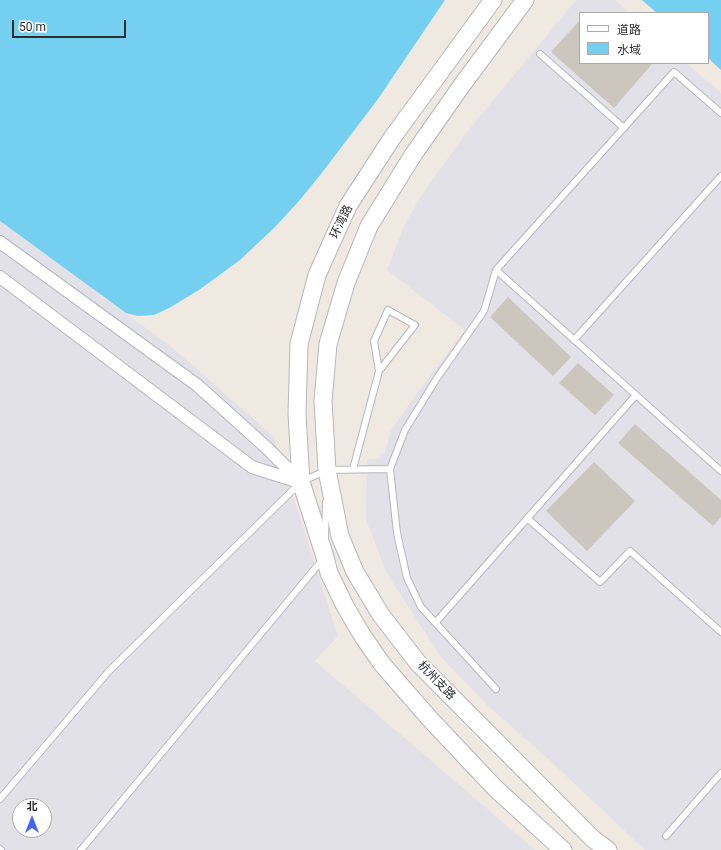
<!DOCTYPE html>
<html>
<head>
<meta charset="utf-8">
<style>
	body { margin:0 }
	#map { position:relative; width:721px; height:850px; overflow:hidden; background:#efe9e1; font-family:Roboto,"Noto Sans SC",sans-serif }
	canvas { display:block }
	.legend { position:absolute; left:579px; top:12px; width:130px; height:52px; box-sizing:border-box; background:#fff; border:1px solid #ababab; margin:0; padding:5px 7px; list-style:none; font-size:12px; color:#2e2e2e }
	.legend li { display:flex; align-items:center; gap:8px; height:20px }
	.legend b { width:20px; border:1px solid #ababab }
	.north { position:absolute; left:12px; top:798px; width:40px; height:40px; box-sizing:border-box; background:#fff; border:1px solid #ababab; border-radius:50%; rotate:0deg; font-size:11px; font-weight:700; line-height:16px; text-align:center; color:#2e2e2e }
	.north::after { content:''; display:block; margin:auto; width:14px; height:18px; background:#4264fb; clip-path:polygon(50% 0,100% 100%,50% 72%,0 100%) }
	.scale { position:absolute; left:12px; top:20px; width:114px; height:18px; box-sizing:border-box; border:2px solid #2e2e2e; border-top:0; padding-left:5px; font-size:12px; line-height:14px; white-space:nowrap; color:#2e2e2e; -webkit-text-stroke:3px #fff; paint-order:stroke }
</style>
</head>
<body>
<div id="map">
<canvas width="721" height="850"></canvas>
<ul class="legend">
<li><b style="height:5px;background:#fff"></b>道路</li>
<li><b style="height:11px;background:#75cff0"></b>水域</li>
</ul>
<div class="north">北</div>
<div class="scale">50 m</div>
</div>
<script>
const g = document.querySelector('canvas').getContext('2d');
g.lineJoin = 'round';
function fill(path, color) {
  g.fillStyle = color;
  g.fill(path, 'evenodd');
}
function shape(rows) {
  const path = new Path2D();
  for (const r of rows) {
    path.moveTo(r[0], r[1]);
    for (let i = 2; i < r.length; i += 2) path.lineTo(r[i], r[i + 1]);
  }
  return path;
}
function strokePath(path, color, width, dash) {
  g.strokeStyle = color;
  g.lineWidth = width;
  g.lineCap = dash ? 'butt' : 'round';
  g.setLineDash(dash || []);
  g.stroke(path);
}
function label(font, color, halo, rows, align = 'center') {
  g.font = font + ' Roboto,"Noto Sans SC",sans-serif';
  g.lineWidth = 3.5;
  g.setLineDash([]);
  g.textBaseline = 'middle';
  g.strokeStyle = halo;
  g.fillStyle = color;
  for (const [text, x, y, turn = 0] of rows) {
    g.save();
    g.translate(x, y);
    g.rotate((+turn || 0) * Math.PI / 180);
    g.textAlign = isNaN(turn) ? turn : align;
    if (halo) g.strokeText(text, 0, 0);
    g.fillText(text, 0, 0);
    g.restore();
  }
}
const industrial = shape([
	[576,0,615,0,630,13,580,13,580,63,686,63,721,93,721,850,645,850,544,755,489,707,441,657,386,572,366,519,367,459,379,459,386,449,390,432,415,396,465,330,387,270,404,226,419,199,463,137],
	[0,221,173,348,274,437,338,636,315,661,535,850,0,850],
	[20,806,44,806,44,830,20,830]
]);
const water = shape([
	[0,0,445,0,378,99,321,174,299,201,275,227,240,260,199,290,169,308,154,315,138,316,126,313,0,221],
	[642,0,721,0,721,70,708,58,708,13,657,13]
]);
const building = shape([
	[580,20,580,63,651,63,652,64,614,108,551,52],
	[508,297,571,357,553,376,490,317],
	[578,363,614,395,595,415,559,383],
	[635,424,721,500,721,517,713,526,618,443],
	[594,462,635,501,587,551,546,511]
]);
const service = shape([
	[540,54,624,128],
	[496,270,721,471],
	[574,340,721,176],
	[353,469,379,371,415,325,388,310,374,341,379,371],
	[390,469,405,430,437,378,484,311,496,270,674,72,721,113],
	[527,518,600,582,630,551,721,632],
	[325,539,326,502],
	[436,622,636,395],
	[0,799,109,671,301,482,327,470,390,469,397,533,407,578,421,607,496,689],
	[666,836,721,773],
	[0,849,1,850],
	[81,850,323,559]
]);
const minor = shape([
	[0,242,197,385,268,449,301,482],
	[0,277,252,467,299,482]
]);
const secondary = shape([
	[493,0,392,138,348,206,317,275,299,344,297,414,301,482,325,557,329,573,345,606,362,635,382,664,430,719,495,788,563,850],
	[525,0,462,85,413,155,369,226,346,283,328,344,323,401,327,470,340,536,355,572,381,615,418,663,593,839,608,850]
]);
const streetNames = [
	["环湾路",342,222,-64],
	["杭州支路",436,681,46]
];
fill(industrial, '#e3e1e8');
fill(water, '#75cff0');
fill(building, '#cbc7bf');
strokePath(service, '#b4b7c1', 8);
strokePath(minor, '#b4b7c1', 14);
strokePath(secondary, '#b4b7c1', 19);
strokePath(service, '#fff', 6);
strokePath(minor, '#fff', 12);
strokePath(secondary, '#fff', 17);
label('12px', '#2e2e2e', '#fff', streetNames);
</script>
</body>
</html>
